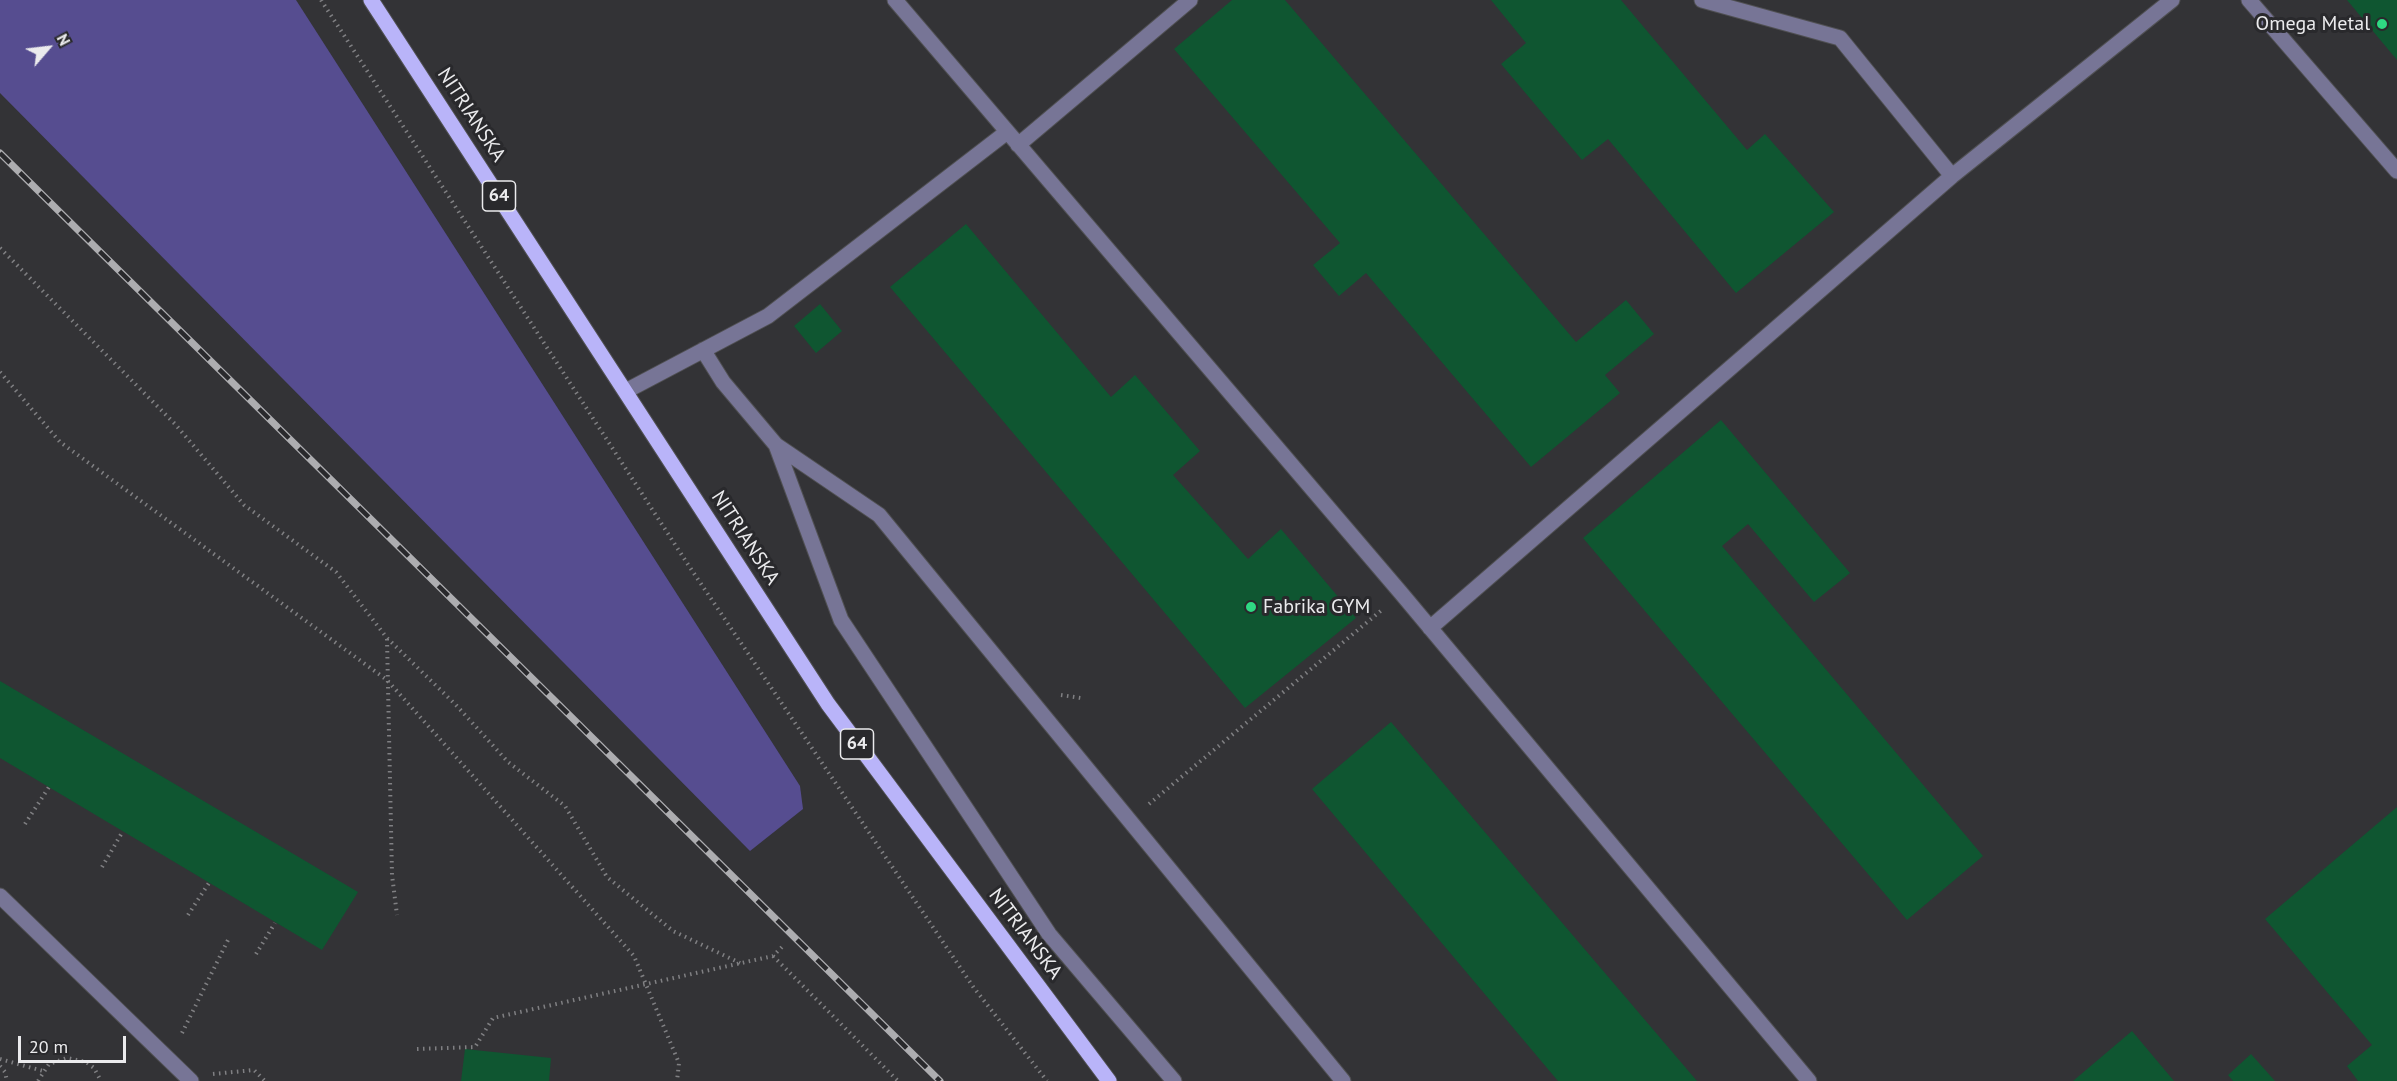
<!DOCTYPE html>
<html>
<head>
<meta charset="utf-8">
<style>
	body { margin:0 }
	#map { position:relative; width:2397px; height:1081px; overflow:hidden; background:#333336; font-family:"PT Sans",sans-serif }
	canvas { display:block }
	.north { position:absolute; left:18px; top:18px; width:60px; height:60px; -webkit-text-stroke:4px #29292c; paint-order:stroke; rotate:62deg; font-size:16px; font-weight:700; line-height:24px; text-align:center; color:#ebebed }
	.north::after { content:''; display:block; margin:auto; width:21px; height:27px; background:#ebebed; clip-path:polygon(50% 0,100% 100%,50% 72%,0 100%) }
	.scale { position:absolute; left:18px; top:1036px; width:108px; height:27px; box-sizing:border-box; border:3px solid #ebebed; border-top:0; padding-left:8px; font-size:18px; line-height:21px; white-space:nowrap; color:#ebebed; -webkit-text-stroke:4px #29292c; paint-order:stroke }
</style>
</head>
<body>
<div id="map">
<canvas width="2397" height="1081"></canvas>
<div class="north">N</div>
<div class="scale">20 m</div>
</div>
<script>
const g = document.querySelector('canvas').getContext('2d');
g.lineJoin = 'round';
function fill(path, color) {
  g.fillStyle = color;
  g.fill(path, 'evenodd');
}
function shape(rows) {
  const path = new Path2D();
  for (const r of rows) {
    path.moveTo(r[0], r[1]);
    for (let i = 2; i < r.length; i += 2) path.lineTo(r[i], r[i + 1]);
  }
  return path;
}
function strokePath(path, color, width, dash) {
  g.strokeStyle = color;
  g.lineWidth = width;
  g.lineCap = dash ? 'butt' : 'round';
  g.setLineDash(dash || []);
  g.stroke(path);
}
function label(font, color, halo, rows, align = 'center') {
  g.font = font + ' "PT Sans",sans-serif';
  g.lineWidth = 6;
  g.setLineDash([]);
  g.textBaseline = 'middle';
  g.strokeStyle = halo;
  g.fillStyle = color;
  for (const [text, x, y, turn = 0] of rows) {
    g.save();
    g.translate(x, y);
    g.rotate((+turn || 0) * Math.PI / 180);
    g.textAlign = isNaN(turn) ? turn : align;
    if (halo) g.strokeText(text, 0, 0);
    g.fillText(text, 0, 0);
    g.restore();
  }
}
const green = shape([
	[0,0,296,0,800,786,803,809,750,851,0,93]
]);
const building = shape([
	[1232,0,1285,0,1576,342,1626,300,1654,334,1605,375,1620,393,1531,467,1366,273,1339,296,1313,265,1340,243,1174,49],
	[1491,0,1621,0,1747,150,1765,134,1834,212,1736,293,1608,139,1582,160,1501,64,1526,43],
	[2347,0,2397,0,2397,60],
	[966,224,1111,397,1135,375,1200,451,1173,475,1248,559,1281,529,1356,618,1245,708,890,287],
	[820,304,842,331,816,353,794,326],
	[1721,420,1850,573,1814,602,1748,524,1722,546,1983,856,1907,920,1583,538],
	[0,681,358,892,322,950,0,758],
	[1391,722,1697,1081,1558,1081,1312,789],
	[2397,807,2397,1081,2358,1081,2347,1066,2372,1045,2265,919],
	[2132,1031,2174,1081,2073,1081],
	[465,1049,551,1058,549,1081,461,1081],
	[2251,1054,2275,1081,2233,1081,2228,1075]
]);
const path = shape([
	[321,0,689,566,974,988,1047,1081],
	[0,248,175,424,244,505,336,572,387,638,456,705,508,762,565,806,607,877,673,931,740,963],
	[0,372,60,442,387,680,634,956,679,1063,677,1081],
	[387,639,392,875,397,915],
	[1061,695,1081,698],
	[1149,804,1383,609],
	[25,824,49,787],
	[102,867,123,831],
	[188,915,209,883],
	[256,954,275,923],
	[773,956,898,1081],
	[182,1033,229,938],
	[417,1049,475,1047,493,1018,773,956,782,947],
	[0,1059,43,1071],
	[0,1066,5,1072,7,1081],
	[213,1074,254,1070,265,1081],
	[38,1081,49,1064,67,1058,86,1062,94,1068,101,1081]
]);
const minor = shape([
	[895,0,1401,593,1809,1081],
	[1702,0,1840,38,1952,176],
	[2249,0,2397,171],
	[1018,145,1190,0],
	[703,350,723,382,776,445,879,515,1343,1081],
	[626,391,768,316,1007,132],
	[776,445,841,620,1049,934,1174,1081],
	[1430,628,1952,176,2172,0],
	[0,896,191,1081]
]);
const major = shape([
	[371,0,828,704,1109,1081]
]);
const rail = shape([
	[0,153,940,1081]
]);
const markers = [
	[2382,24,6,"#2fd883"],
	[1251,607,6,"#2fd883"]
];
const shields = [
	[499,196,33],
	[857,744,33]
];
const shieldNames = [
	["64",499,196],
	["64",857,744]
];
const poiNames = [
	["Omega Metal",2370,24],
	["Fabrika GYM",1263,607,"left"]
];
const streetNames = [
	["NITRIANSKA",471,115,57],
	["NITRIANSKA",745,538,57],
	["NITRIANSKA",1025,934,53]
];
fill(green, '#564d90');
fill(building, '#0f5631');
strokePath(minor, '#505053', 17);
strokePath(major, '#505053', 17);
strokePath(path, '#808083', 4, [1.5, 4.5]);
strokePath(minor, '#777596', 15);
strokePath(major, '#b9b4f9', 15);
strokePath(rail, '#adadb0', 7);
strokePath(rail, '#29292c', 4.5, [14]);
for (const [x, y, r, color] of markers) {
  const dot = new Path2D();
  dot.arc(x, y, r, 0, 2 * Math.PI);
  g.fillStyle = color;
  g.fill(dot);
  strokePath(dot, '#29292c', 2);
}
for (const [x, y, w] of shields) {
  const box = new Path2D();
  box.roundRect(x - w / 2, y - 15, w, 30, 4.5);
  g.fillStyle = '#29292c';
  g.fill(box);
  strokePath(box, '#ebebed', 1.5);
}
label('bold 18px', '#ebebed', null, shieldNames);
label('20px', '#ebebed', '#29292c', poiNames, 'right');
label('20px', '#ebebed', '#29292c', streetNames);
</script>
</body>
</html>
